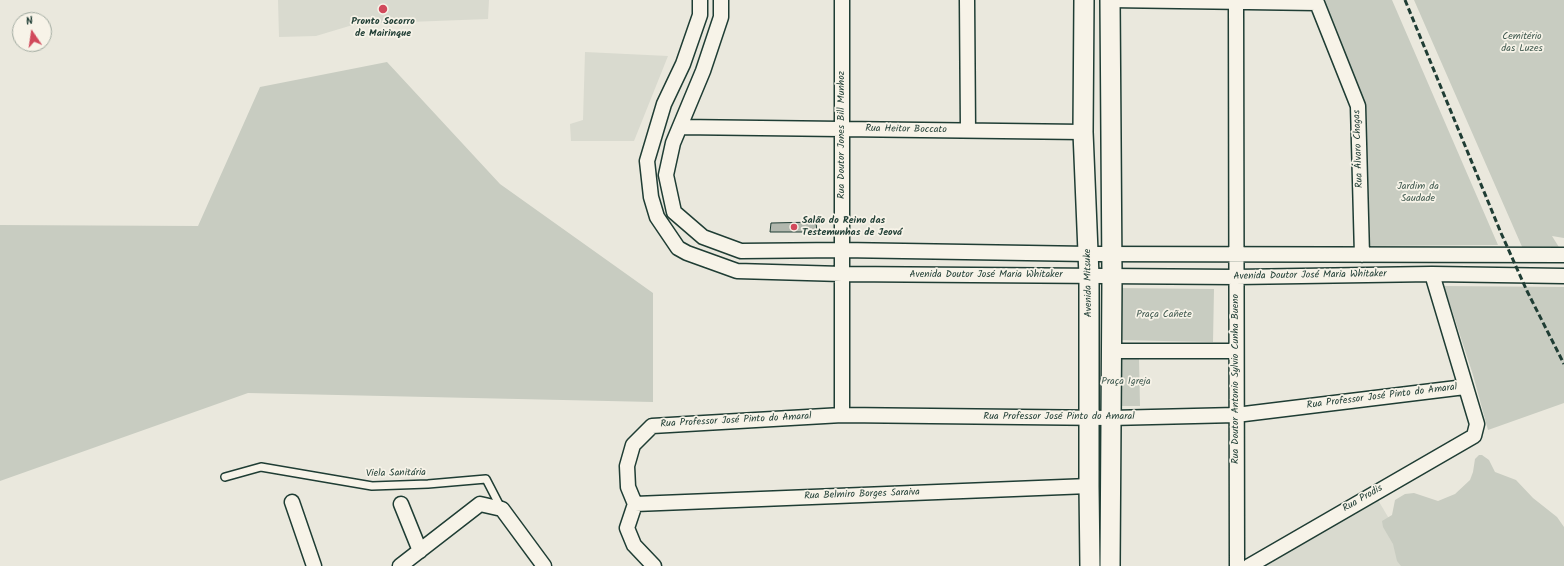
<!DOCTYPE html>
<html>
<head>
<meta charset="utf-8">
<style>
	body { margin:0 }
	#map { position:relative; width:1564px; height:566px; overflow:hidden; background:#eae8dd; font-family:Kalam,sans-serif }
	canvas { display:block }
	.north { position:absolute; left:12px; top:12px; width:40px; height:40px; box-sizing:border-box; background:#f7f3e8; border:1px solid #a1aaa0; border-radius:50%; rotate:347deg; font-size:11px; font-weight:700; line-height:16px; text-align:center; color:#1f3d34 }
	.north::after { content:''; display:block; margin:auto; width:14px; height:18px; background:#d1495b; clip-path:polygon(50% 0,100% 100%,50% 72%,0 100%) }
</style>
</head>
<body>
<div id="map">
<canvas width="1564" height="566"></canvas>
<div class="north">N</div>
</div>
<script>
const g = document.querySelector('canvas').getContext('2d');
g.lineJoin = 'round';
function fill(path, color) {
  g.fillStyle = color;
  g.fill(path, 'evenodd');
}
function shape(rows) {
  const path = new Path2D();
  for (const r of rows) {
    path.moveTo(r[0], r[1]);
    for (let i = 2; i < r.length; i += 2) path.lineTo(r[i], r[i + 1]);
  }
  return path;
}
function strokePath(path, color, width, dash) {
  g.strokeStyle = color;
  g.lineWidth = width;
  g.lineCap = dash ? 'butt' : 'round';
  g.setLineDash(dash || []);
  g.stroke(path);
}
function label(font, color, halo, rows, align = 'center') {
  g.font = font + ' Kalam,sans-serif';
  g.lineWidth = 3.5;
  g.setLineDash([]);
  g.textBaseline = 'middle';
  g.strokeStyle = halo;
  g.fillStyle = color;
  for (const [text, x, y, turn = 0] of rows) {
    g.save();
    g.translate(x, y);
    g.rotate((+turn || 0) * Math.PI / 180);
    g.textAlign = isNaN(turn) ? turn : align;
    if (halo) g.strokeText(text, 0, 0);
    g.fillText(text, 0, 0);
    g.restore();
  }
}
const built = shape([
	[278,0,489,0,488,19,356,24,316,36,279,37],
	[585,52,668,56,634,141,571,141,570,124,583,120],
	[1378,500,1417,566,1265,566]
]);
const green = shape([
	[1318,0,1392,0,1498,245,1367,246,1362,100],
	[1414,0,1564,0,1564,238,1552,236,1562,252,1523,249],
	[387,62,500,184,653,293,653,402,248,393,0,481,0,225,198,226,260,87],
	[1444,286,1564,287,1564,403,1488,430,1473,375],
	[1115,288,1214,289,1213,342,1114,340],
	[1112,358,1139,358,1140,406,1112,406],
	[1479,455,1482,455,1489,460,1495,472,1516,480,1533,498,1557,517,1564,527,1564,566,1401,566,1397,561,1393,544,1383,527,1382,521,1392,515,1395,500,1405,494,1414,493,1438,501,1455,494,1470,480,1473,472,1475,459]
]);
const building = shape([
	[816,222,817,232,770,232,771,223,816,222]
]);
const service = shape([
	[225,477,261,467,372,486,428,484,486,479,501,508]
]);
const minor = shape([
	[700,0,700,15,683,64,664,104,647,161,651,197,657,217,678,248,687,253,737,271,842,274,1236,277,1432,274,1564,276],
	[721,0,721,17,703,71,673,143,666,175,674,212,703,237,741,251,842,250,1089,254,1564,255],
	[842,0,842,415],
	[967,0,968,130],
	[1110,0,1317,3,1358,106,1362,255],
	[1236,0,1237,566],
	[680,127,1083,132],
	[1111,351,1236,351],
	[292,502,314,566],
	[401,504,420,551],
	[635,504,1089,486],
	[400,566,480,504,502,509,544,566],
	[654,566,634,545,627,528,635,504,628,487,627,466,633,445,652,426,842,415,1110,418,1236,415,1465,387],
	[1249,566,1474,436,1477,424,1432,274]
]);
const secondary = shape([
	[1084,0,1083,132,1089,276,1089,486,1090,566],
	[1110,566,1112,276,1110,0]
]);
const rail = shape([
	[1405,0,1501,233,1527,291,1564,364]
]);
const markers = [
	[383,9,5,"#d1495b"],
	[794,227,4,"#d1495b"]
];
const poiNames = [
	["Pronto Socorro",383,22],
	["de Mairinque",383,34],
	["Salão do Reino das",802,221,"left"],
	["Testemunhas de Jeová",802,233,"left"]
];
const parkNames = [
	["Cemitério",1522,37],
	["das Luzes",1522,49],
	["Jardim da",1418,187],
	["Saudade",1418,199],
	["Praça Cañete",1164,315],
	["Praça Igreja",1126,382]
];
const streetNames = [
	["Rua Heitor Boccato",906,130,1],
	["Rua Doutor Jones Bill Munhoz",842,135,-90],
	["Rua Álvaro Chagas",1359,149,-92],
	["Avenida Doutor José Maria Whitaker",986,275],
	["Avenida Doutor José Maria Whitaker",1310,276,-1],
	["Avenida Mitsuke",1089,283,-91],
	["Rua Doutor Antonio Sylvio Cunha Bueno",1236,379,-90],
	["Rua Professor José Pinto do Amaral",1382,397,-7],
	["Rua Professor José Pinto do Amaral",1059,417],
	["Rua Professor José Pinto do Amaral",736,421,-3],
	["Viela Sanitária",396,474,-1],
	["Rua Belmiro Borges Saraiva",862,495,-2],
	["Rua Prodis",1363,499,-30]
];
fill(built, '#d9dacf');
fill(green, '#c8ccc1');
fill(building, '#b2b8ae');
strokePath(building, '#1f3d34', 1);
strokePath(service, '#1f3d34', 10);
strokePath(minor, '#1f3d34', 17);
strokePath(secondary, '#1f3d34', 22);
strokePath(service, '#f7f3e8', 7);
strokePath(minor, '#f7f3e8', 14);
strokePath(secondary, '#f7f3e8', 19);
strokePath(rail, '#1f3d34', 3, [6, 3]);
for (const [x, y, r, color] of markers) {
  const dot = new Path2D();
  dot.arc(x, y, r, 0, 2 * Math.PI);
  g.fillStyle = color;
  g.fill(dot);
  strokePath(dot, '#f7f3e8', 1.5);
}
label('bold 10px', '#1f3d34', '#f7f3e8', poiNames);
label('10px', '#415a50', '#f7f3e8', parkNames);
label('10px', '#1f3d34', '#f7f3e8', streetNames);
</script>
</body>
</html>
